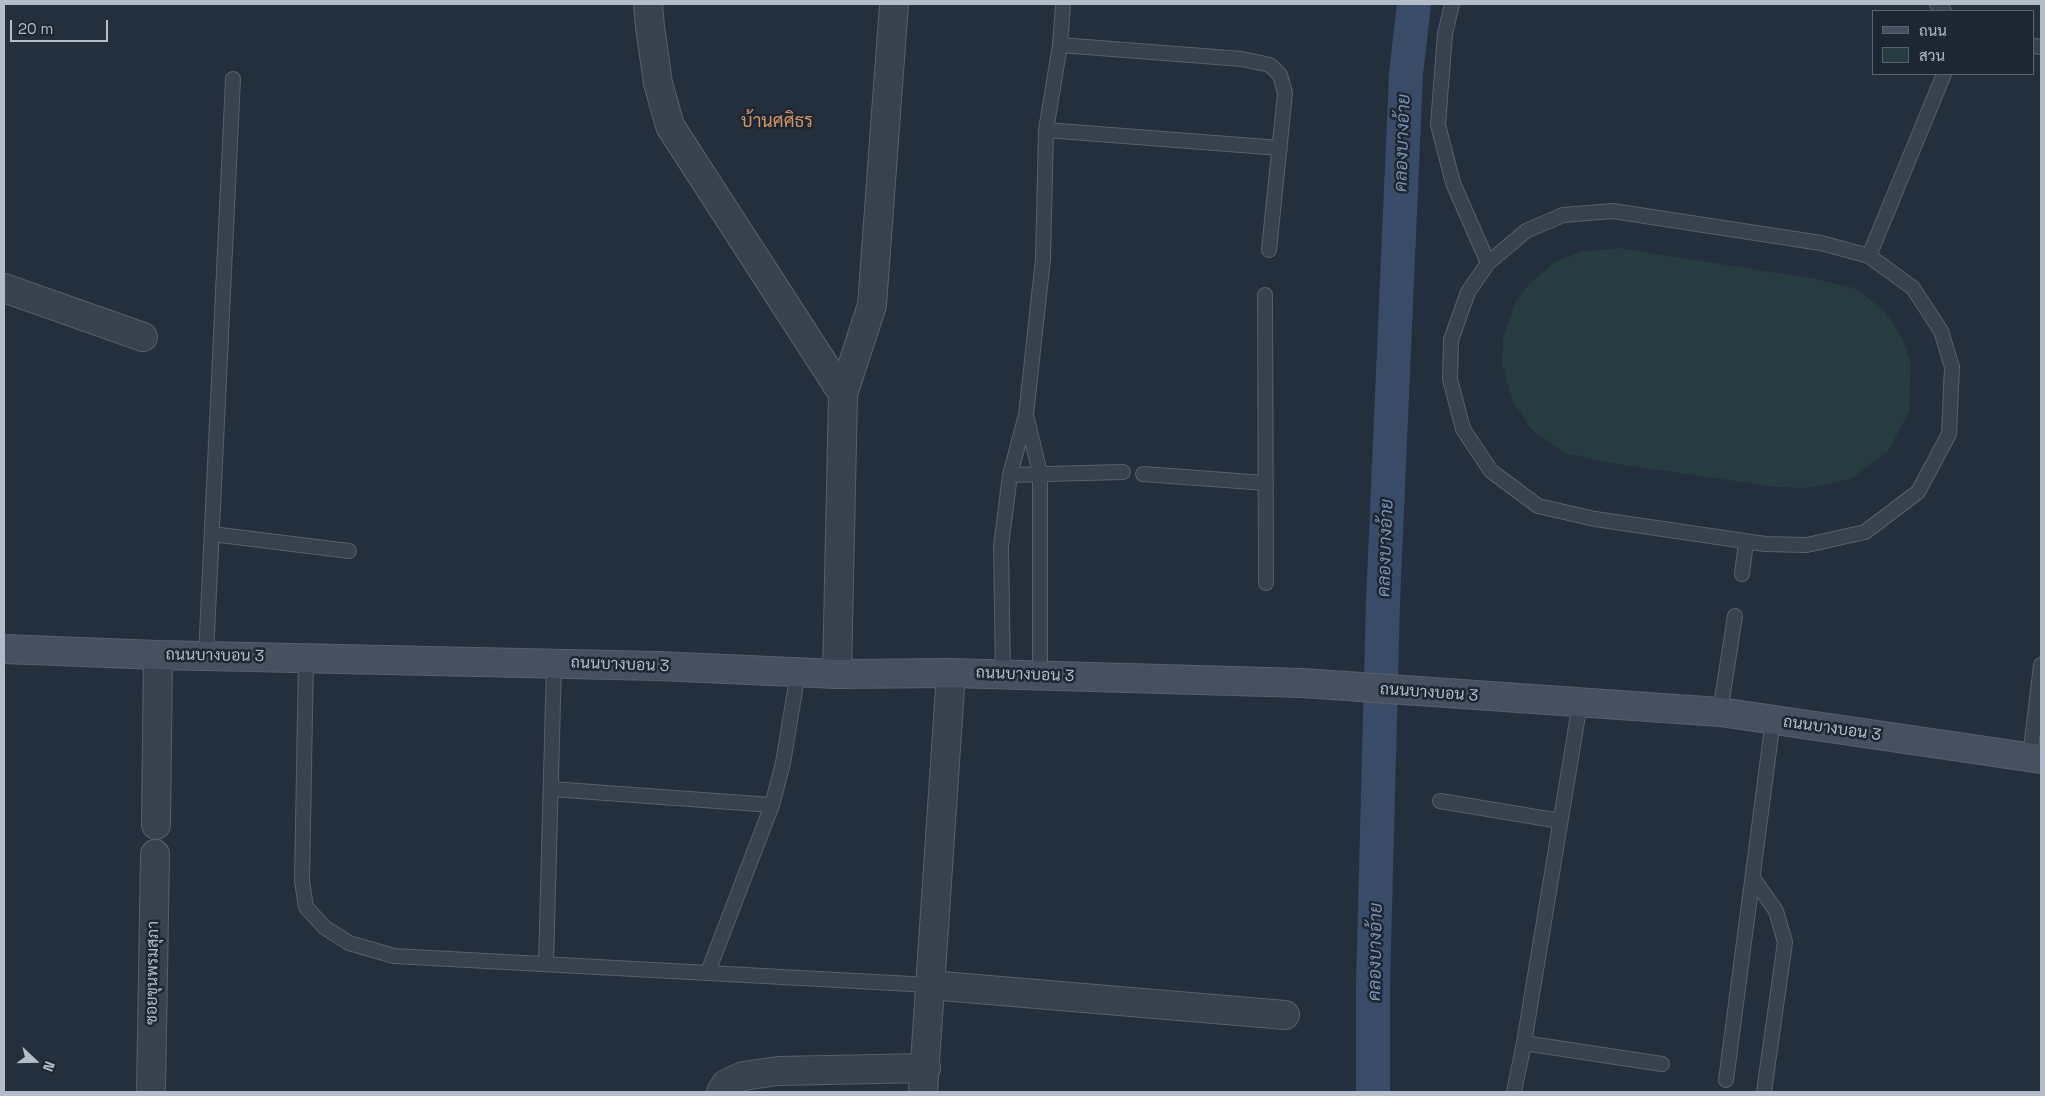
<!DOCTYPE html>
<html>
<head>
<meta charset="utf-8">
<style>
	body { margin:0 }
	#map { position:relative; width:2045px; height:1096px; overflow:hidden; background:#242f3e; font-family:"Space Grotesk",Sarabun,sans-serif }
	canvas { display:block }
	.frame { position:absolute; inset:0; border:5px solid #b4bcc9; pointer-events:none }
	.legend { position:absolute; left:1872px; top:10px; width:162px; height:65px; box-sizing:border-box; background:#1d2633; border:1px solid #59626f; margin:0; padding:6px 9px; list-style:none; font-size:15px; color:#b4bcc9 }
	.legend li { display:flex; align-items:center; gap:10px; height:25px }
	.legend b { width:25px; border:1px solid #59626f }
	.north { position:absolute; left:10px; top:1036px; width:50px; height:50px; -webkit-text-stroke:4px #1d2633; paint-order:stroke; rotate:111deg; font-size:14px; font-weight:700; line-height:20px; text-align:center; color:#b4bcc9 }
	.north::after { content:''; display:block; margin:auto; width:18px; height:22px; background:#b4bcc9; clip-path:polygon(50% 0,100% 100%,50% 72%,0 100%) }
	.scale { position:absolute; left:10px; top:20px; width:98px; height:22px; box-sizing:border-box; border:2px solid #b4bcc9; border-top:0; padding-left:6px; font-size:15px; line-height:18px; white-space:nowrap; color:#b4bcc9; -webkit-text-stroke:4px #1d2633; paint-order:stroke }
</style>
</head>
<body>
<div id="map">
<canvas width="2045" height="1096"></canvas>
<div class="frame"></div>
<ul class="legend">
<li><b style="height:6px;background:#465061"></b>ถนน</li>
<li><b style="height:14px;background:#263c3f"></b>สวน</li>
</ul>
<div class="north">N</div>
<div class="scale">20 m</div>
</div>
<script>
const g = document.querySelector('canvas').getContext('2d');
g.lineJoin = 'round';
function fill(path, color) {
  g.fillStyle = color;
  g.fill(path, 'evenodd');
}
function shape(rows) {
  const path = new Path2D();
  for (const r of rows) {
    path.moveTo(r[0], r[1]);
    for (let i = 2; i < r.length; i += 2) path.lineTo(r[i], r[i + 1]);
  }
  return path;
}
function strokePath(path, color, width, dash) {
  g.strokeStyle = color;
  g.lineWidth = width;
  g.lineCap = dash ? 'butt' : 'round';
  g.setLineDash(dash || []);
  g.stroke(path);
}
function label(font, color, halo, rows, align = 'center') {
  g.font = font + ' "Space Grotesk",Sarabun,sans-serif';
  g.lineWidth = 5;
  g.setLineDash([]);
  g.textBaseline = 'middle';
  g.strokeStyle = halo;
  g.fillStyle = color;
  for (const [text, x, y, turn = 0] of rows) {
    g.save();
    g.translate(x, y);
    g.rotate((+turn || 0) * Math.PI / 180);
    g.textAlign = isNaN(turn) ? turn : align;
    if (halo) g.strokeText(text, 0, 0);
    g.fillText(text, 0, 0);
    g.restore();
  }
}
const green = shape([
	[1618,248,1817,279,1854,288,1885,311,1904,341,1911,364,1909,412,1888,451,1851,479,1809,488,1776,487,1610,463,1564,453,1531,429,1512,400,1502,364,1503,339,1515,303,1528,285,1556,261,1581,252]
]);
const canal = shape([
	[1373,1092,1373,985,1383,602,1406,74,1414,4]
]);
const service = shape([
	[1452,4,1445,34,1438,125,1453,183,1488,263],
	[1937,4,1944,11],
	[1060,45,1242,59,1270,65,1280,75,1285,93,1269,250],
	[2034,46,2041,47],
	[1046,130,1280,148],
	[1613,211,1821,243,1869,256,1913,288,1941,331,1952,367,1949,434,1918,492,1865,532,1807,545,1765,544,1595,519,1538,506,1491,471,1463,429,1450,379,1451,340,1468,292,1488,263,1526,231,1563,215,1613,211],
	[1869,256,1944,74],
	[1265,295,1266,583],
	[1027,419,1040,473,1040,676],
	[1143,474,1266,483],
	[1010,475,1123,472],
	[212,534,349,551],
	[1742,574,1746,542],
	[206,656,233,79],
	[306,658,302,881,306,907,324,927,349,943,394,956,930,985],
	[1003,675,1001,546,1010,475,1026,415,1043,259,1046,130,1060,45,1063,4],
	[1720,712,1735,616],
	[2030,757,2041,665],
	[551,789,772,805],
	[1440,801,1560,821],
	[1753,878,1776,911,1785,942,1764,1092],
	[546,964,554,664],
	[708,972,772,805,783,763,798,672],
	[1524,1043,1662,1064],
	[1726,1080,1773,720],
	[1514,1092,1524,1043,1580,703]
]);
const minor = shape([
	[648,4,650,27,658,83,670,126,843,394],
	[4,288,143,337],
	[837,674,843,394,872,305,894,4],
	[156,825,158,655],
	[930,985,1285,1015],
	[151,1092,155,854],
	[721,1092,726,1084,743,1076,778,1071,926,1068],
	[923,1092,951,673]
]);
const secondary = shape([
	[4,649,158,655,658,666,837,674,951,673,1303,683,1720,712,2041,759]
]);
const streetNames = [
	["ถนนบางบอน 3",215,656,1],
	["ถนนบางบอน 3",620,665,2],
	["ถนนบางบอน 3",1025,675,2],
	["ถนนบางบอน 3",1429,693,4],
	["ถนนบางบอน 3",1832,729,8],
	["ซอยขุนพรมสุภา",153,973,-89]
];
const neighbourhoodNames = [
	["บ้านศศิธร",777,122]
];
const waterNames = [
	["คลองบางอ้าย",1403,143,-88],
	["คลองบางอ้าย",1386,548,-88],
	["คลองบางอ้าย",1376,952,-89]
];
fill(green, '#263c3f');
strokePath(canal, '#394c67', 34);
strokePath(service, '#565f6c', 16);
strokePath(minor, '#565f6c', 30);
strokePath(secondary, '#565f6c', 30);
strokePath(service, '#38414e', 14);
strokePath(minor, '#38414e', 28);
strokePath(secondary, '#465061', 28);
label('16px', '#b4bcc9', '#1d2633', streetNames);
label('18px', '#d59563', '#1d2633', neighbourhoodNames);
label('italic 18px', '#7c92b1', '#1d2633', waterNames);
</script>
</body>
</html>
